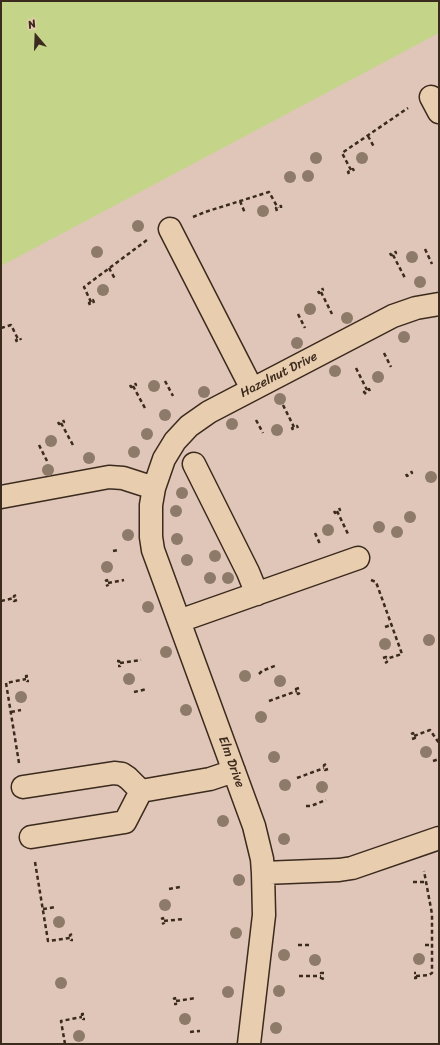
<!DOCTYPE html>
<html>
<head>
<meta charset="utf-8">
<style>
	body { margin:0 }
	#map { position:relative; width:440px; height:1045px; overflow:hidden; background:#e0c6b8; font-family:Sriracha,sans-serif }
	canvas { display:block }
	.frame { position:absolute; inset:0; border:2px solid #3b2a1e; pointer-events:none }
	.north { position:absolute; left:16px; top:16px; width:40px; height:40px; -webkit-text-stroke:3px #e8cdaf; paint-order:stroke; rotate:341deg; font-size:11px; font-weight:700; line-height:16px; text-align:center; color:#3b2a1e }
	.north::after { content:''; display:block; margin:auto; width:14px; height:18px; background:#3b2a1e; clip-path:polygon(50% 0,100% 100%,50% 72%,0 100%) }
</style>
</head>
<body>
<div id="map">
<canvas width="440" height="1045"></canvas>
<div class="frame"></div>
<div class="north">N</div>
</div>
<script>
const g = document.querySelector('canvas').getContext('2d');
g.lineJoin = 'round';
function fill(path, color) {
  g.fillStyle = color;
  g.fill(path, 'evenodd');
}
function shape(rows) {
  const path = new Path2D();
  for (const r of rows) {
    path.moveTo(r[0], r[1]);
    for (let i = 2; i < r.length; i += 2) path.lineTo(r[i], r[i + 1]);
  }
  return path;
}
function strokePath(path, color, width, dash) {
  g.strokeStyle = color;
  g.lineWidth = width;
  g.lineCap = dash ? 'butt' : 'round';
  g.setLineDash(dash || []);
  g.stroke(path);
}
function label(font, color, halo, rows, align = 'center') {
  g.font = font + ' Sriracha,sans-serif';
  g.lineWidth = 3;
  g.setLineDash([]);
  g.textBaseline = 'middle';
  g.strokeStyle = halo;
  g.fillStyle = color;
  for (const [text, x, y, turn = 0] of rows) {
    g.save();
    g.translate(x, y);
    g.rotate((+turn || 0) * Math.PI / 180);
    g.textAlign = isNaN(turn) ? turn : align;
    if (halo) g.strokeText(text, 0, 0);
    g.fillText(text, 0, 0);
    g.restore();
  }
}
const green = shape([
	[1,1,439,1,439,33,1,266]
]);
const path = shape([
	[368,136,374,147],
	[351,170,342,153,408,108],
	[349,174,348,172,351,170,353,169,354,171],
	[240,201,245,213],
	[277,211,276,208,281,206,281,208],
	[193,217,205,212,269,192,278,208],
	[425,249,432,264],
	[390,253,391,255,393,255,396,253,395,251],
	[393,255,405,278],
	[109,268,115,279],
	[318,291,319,293,323,290,322,288],
	[321,292,332,314],
	[91,302,84,287,147,240],
	[90,305,89,303,93,300,94,303],
	[298,314,305,328],
	[1,328,11,325,18,339],
	[17,342,16,340,20,338,21,340],
	[384,353,391,367],
	[356,368,367,390],
	[165,381,173,396],
	[130,385,131,387,136,385,135,383],
	[133,386,146,410],
	[366,394,364,392,369,389,370,391],
	[283,405,294,427],
	[256,420,263,433],
	[58,422,59,424,64,422,63,420],
	[61,423,74,447],
	[293,430,292,428,294,427,297,426,298,428],
	[39,445,47,461],
	[406,474,407,476,412,473,411,471],
	[334,511,335,513,340,510,339,508],
	[337,511,348,534],
	[315,533,320,544],
	[113,551,118,550],
	[371,580,376,582,402,654,386,659],
	[105,581,107,580,108,585,106,586],
	[108,583,124,580],
	[16,595,14,596,14,601,17,600],
	[1,601,14,598],
	[385,627,391,625],
	[383,658,386,657,387,662,385,663],
	[117,661,119,661,120,663,120,666,118,666],
	[120,663,141,660],
	[259,674,262,671,277,665],
	[28,676,26,676,27,681,29,681],
	[299,688,296,689,298,694,300,693],
	[134,692,147,689],
	[269,701,297,691],
	[11,712,21,710],
	[411,734,413,733,414,736,415,738,412,739],
	[414,736,430,730,439,743],
	[433,761,439,759],
	[19,763,6,683,26,679],
	[326,764,324,765,324,768,325,770,328,769],
	[297,778,324,768],
	[306,806,311,806,326,800],
	[35,862,48,941,70,938],
	[413,882,426,882],
	[169,889,180,887],
	[43,909,56,907],
	[161,919,163,918,164,923,162,924],
	[164,921,184,919],
	[72,934,70,935,70,938,71,940,73,940],
	[298,945,311,945],
	[425,945,432,945],
	[324,973,321,973,321,978,324,979],
	[299,976,321,976],
	[416,976,429,975,432,973,432,914,424,871],
	[414,978,416,978,416,973,414,973],
	[173,999,175,998,176,1004,174,1004],
	[176,1001,196,998],
	[84,1014,82,1014,82,1017,83,1019,85,1019],
	[190,1032,200,1031],
	[65,1044,61,1021,82,1017]
]);
const minor = shape([
	[431,97,439,112],
	[170,229,252,389],
	[194,464,248,572,257,594],
	[1,497,109,477,123,478,154,488],
	[179,621,358,558],
	[23,787,114,773,122,774,128,778,141,791,125,822,31,837],
	[141,791,210,779,234,771],
	[263,873,339,870,352,868,439,838],
	[249,1044,264,915,263,873,262,859,254,826,153,550,151,537,151,505,154,488,164,459,175,441,189,426,209,412,393,316,416,308,439,304]
]);
const trees = [
	[316,158],
	[362,158],
	[308,176],
	[290,177],
	[263,211],
	[138,226],
	[97,252],
	[412,257],
	[420,282],
	[103,290],
	[310,309],
	[347,318],
	[404,337],
	[297,343],
	[335,371],
	[378,377],
	[154,386],
	[204,392],
	[280,399],
	[165,415],
	[232,424],
	[277,430],
	[147,434],
	[51,441],
	[134,452],
	[89,458],
	[48,470],
	[431,477],
	[182,493],
	[176,511],
	[410,517],
	[379,527],
	[328,530],
	[397,532],
	[128,535],
	[177,539],
	[215,556],
	[187,560],
	[107,567],
	[210,578],
	[228,578],
	[148,607],
	[429,640],
	[385,644],
	[166,652],
	[245,676],
	[129,679],
	[280,681],
	[21,697],
	[186,710],
	[261,717],
	[426,752],
	[274,757],
	[285,785],
	[322,787],
	[223,821],
	[284,839],
	[239,880],
	[165,905],
	[59,922],
	[236,933],
	[284,955],
	[419,959],
	[315,960],
	[61,983],
	[279,991],
	[228,992],
	[185,1019],
	[276,1028],
	[79,1036]
];
const streetNames = [
	["Hazelnut Drive",279,375,-27],
	["Elm Drive",231,762,70]
];
fill(green, '#c4d58a');
strokePath(minor, '#3b2a1e', 25);
strokePath(path, '#3b2a1e', 2.5, [4, 3]);
strokePath(minor, '#e8cdaf', 22);
g.fillStyle = '#8d7a69';
for (const [x, y] of trees) {
  g.beginPath();
  g.arc(x, y, 6, 0, 2 * Math.PI);
  g.fill();
}
label('13px', '#3b2a1e', '#e8cdaf', streetNames);
</script>
</body>
</html>
